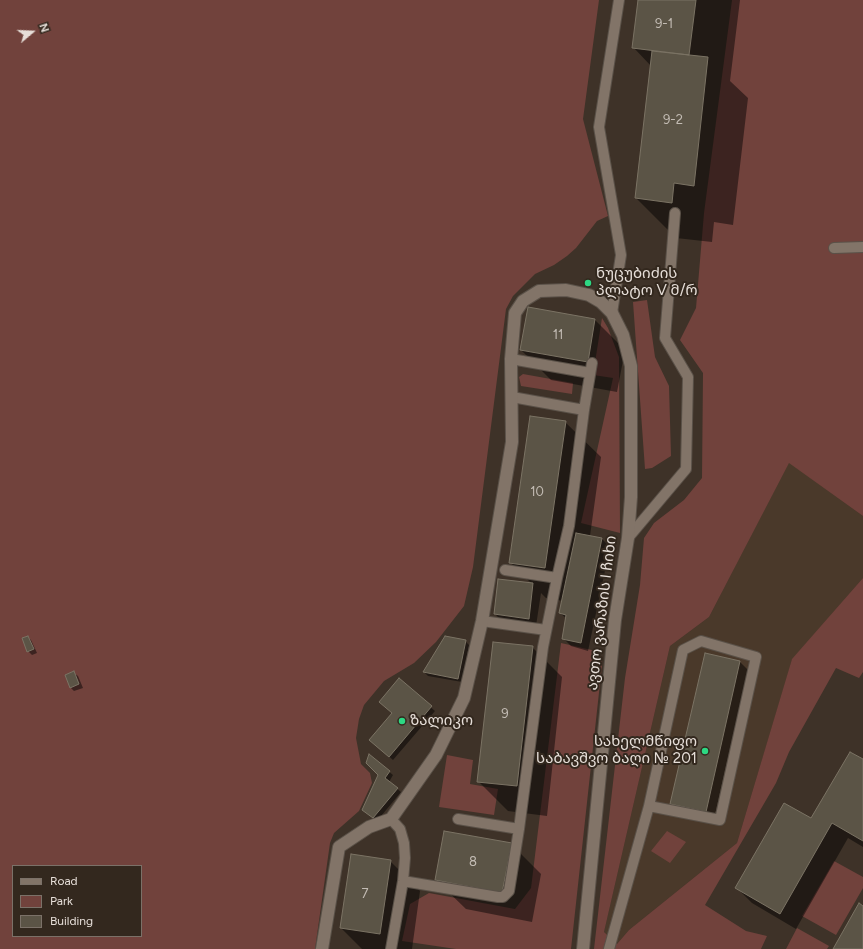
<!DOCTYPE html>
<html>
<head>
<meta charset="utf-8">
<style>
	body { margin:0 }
	#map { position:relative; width:863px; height:949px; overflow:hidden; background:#3e3228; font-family:Figtree,sans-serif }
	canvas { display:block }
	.legend { position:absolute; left:12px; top:865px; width:130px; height:72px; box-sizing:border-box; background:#33281e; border:1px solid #7b7168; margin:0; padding:5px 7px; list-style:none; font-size:12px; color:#e6ded8 }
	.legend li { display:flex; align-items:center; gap:8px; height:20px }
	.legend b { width:20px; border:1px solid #7b7168 }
	.north { position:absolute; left:12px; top:12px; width:40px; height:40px; -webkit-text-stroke:3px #33281e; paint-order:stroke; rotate:71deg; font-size:11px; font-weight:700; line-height:16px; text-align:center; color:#e6ded8 }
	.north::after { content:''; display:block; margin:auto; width:14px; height:18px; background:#e6ded8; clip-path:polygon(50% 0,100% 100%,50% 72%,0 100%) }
</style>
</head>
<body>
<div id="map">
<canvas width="863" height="949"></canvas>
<ul class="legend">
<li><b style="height:5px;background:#827468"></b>Road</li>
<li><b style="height:11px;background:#71423c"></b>Park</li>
<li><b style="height:11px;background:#5b5446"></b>Building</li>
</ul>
<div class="north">N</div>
</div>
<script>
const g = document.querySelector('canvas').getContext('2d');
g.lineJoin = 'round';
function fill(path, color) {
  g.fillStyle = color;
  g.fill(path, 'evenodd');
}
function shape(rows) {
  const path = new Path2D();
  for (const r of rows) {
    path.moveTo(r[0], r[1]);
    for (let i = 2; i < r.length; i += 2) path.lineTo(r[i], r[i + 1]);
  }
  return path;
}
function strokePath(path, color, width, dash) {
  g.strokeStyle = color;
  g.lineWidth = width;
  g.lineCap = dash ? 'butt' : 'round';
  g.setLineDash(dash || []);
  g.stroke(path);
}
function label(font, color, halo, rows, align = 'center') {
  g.font = font + ' Figtree,"Noto Sans Georgian",sans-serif';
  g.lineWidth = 4;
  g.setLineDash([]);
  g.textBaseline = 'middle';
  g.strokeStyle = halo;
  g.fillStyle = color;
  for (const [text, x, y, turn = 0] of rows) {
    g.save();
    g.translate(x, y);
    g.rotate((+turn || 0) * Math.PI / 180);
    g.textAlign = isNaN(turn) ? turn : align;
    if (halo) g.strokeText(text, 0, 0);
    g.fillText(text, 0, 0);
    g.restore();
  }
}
const built = shape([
	[789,462,863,516,863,578,792,660,737,843,629,930,617,944,604,932,670,646,709,617]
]);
const green = shape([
	[0,0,599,0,583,119,608,216,597,221,576,248,567,256,554,265,535,274,513,296,506,309,473,567,464,606,436,642,414,663,384,681,364,705,359,719,356,738,361,764,370,773,372,783,359,811,334,833,330,843,315,949,0,949],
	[13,866,141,866,141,936,13,936],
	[732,0,863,0,863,516,789,463,709,617,670,646,604,932,617,944,629,930,737,843,792,659,863,578,863,672,859,678,836,668,789,752,776,783,705,905,746,931,767,936,761,949,594,949,625,678,640,585,644,538,654,523,684,500,702,478,703,373,680,340,696,308,704,213],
	[647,300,655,357,669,386,671,456,652,468,645,469,633,302],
	[602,318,608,328,619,357,620,533,581,523,613,378,593,375],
	[523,374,573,383,572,394,521,386,519,377],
	[561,643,596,651,601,657,602,665,571,949,456,949,402,941,410,904,429,893,515,909,531,888],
	[447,755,473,760,470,784,498,789,494,815,439,807],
	[667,831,686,842,670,863,651,851],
	[834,861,863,877,863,888,836,935,802,916],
	[797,928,829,946,827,949,786,949]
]);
const shadow = shape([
	[639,0,740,0,730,81,748,98,733,225,714,222,712,242,676,238,636,198,651,66,633,47],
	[529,308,595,320,625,350,617,392,551,380,521,350],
	[565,422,601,457,590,536,602,539,610,547,588,651,571,646,563,638,567,619,560,613,563,601,546,598,541,593,536,626,503,622,495,614,532,584,510,562],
	[28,637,31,640,37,653,32,655,28,651],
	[465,641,469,645,462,682,428,676,424,672],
	[532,647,562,677,547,816,508,811,478,781],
	[705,654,740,662,748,670,714,819,679,811,671,803],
	[74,673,78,676,83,688,74,691,71,688],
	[399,680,435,711,393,760,374,743,393,713],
	[370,756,393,775,389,782,401,792,377,821,367,813,379,775],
	[863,761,863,847,848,838,796,929,752,903,737,888,811,820],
	[511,844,541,874,532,922,466,909,436,880],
	[390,861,420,891,412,949,362,949,341,928]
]);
const building = shape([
	[638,0,696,0,689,55,632,48,638,0],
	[652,51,708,57,694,186,674,183,672,203,635,198,652,51],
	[528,307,595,319,588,362,520,350,528,307],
	[530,416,566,421,545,568,509,563,530,416],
	[576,533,602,538,581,643,562,639,566,615,559,613,576,533],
	[498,579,533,583,529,619,494,614,498,579],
	[28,636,34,649,27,652,22,638,28,636],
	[445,636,466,640,458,679,423,672,445,636],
	[493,642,533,646,517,786,477,782,493,642],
	[705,653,740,661,706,812,670,804,705,653],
	[74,671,79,684,70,688,65,675,74,671],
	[399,678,432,706,389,757,369,740,392,713,379,702,399,678],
	[850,752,863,759,863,841,832,823,780,914,735,888,784,803,811,818,850,752],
	[369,754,390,771,385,778,398,788,373,818,362,810,378,775,366,763,369,754],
	[444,831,512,843,502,893,435,880,444,831],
	[351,854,391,860,380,934,340,928,351,854],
	[859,903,863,906,863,949,833,949,859,903]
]);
const lane = shape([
	[834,248,863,247],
	[612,313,621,255,599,127,619,0],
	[511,359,590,373],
	[584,410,592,363],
	[628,538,686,469,688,377,665,338,675,213],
	[505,570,557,578],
	[482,621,546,630],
	[391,819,400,829,404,843,405,858,403,881,391,949],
	[458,819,519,829],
	[403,881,498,897,503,897,509,891,519,829,543,647,557,578,569,526,584,410,512,397],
	[609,949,649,806,683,650,701,641,756,657,720,820,649,806]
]);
const street = shape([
	[322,949,339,847,369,827,391,819,436,755,464,698,482,621,512,442,511,359,515,313,523,301,539,291,566,290,589,295,601,302,612,313,623,335,631,366,631,497,628,538,615,620,583,949]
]);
const markers = [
	[588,283,4,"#2dd883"],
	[402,721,4,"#2dd883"],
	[705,751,4,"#2dd883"]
];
const numberNames = [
	["9-1",664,24],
	["9-2",673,120],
	["11",558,335],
	["10",537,492],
	["9",505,714],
	["8",473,862],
	["7",365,894]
];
const poiNames = [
	["ნუცუბიძის",596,274],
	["პლატო V მ/რ",596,291],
	["ზალიკო",410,721],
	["სახელმწიფო",697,742,"right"],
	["საბავშვო ბაღი № 201",697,759,"right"]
];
const streetNames = [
	["ავთო ვარაზის I ჩიხი",602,613,-83]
];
fill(built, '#4a392a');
fill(green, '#71423c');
fill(shadow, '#0007');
fill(building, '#5b5446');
strokePath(building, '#7b7364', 1);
strokePath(lane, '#5a5148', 12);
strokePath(street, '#5a5148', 14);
strokePath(lane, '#827468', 10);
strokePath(street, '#827468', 12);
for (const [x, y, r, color] of markers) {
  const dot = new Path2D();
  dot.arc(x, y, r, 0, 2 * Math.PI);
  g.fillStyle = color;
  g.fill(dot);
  strokePath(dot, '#33281e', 1.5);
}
label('13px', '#c3bcb4', null, numberNames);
label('15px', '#e6ded8', '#33281e', poiNames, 'left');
label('15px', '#e6ded8', '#33281e', streetNames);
</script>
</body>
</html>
